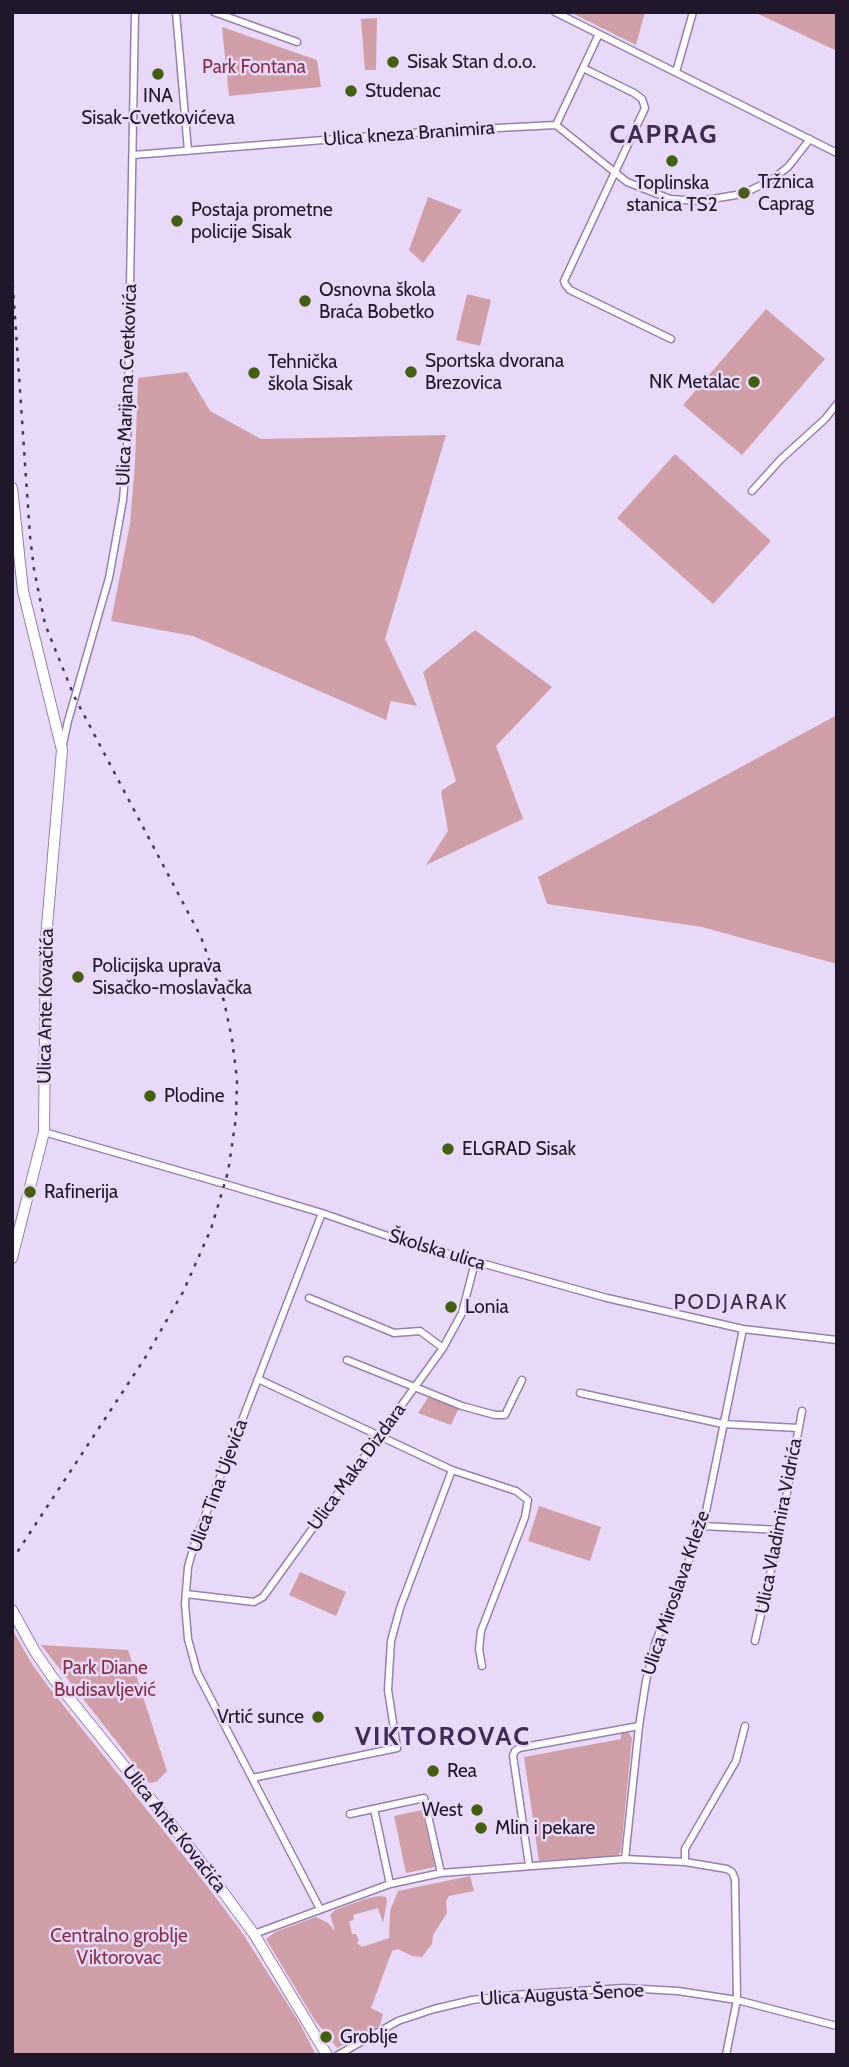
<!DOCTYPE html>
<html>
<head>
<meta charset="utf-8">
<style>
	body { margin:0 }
	#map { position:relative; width:849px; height:2067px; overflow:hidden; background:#e9d9f8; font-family:Cabin,sans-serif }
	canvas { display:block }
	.frame { position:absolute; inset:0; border:14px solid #21172a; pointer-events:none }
</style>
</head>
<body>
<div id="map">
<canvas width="849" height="2067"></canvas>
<div class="frame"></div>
</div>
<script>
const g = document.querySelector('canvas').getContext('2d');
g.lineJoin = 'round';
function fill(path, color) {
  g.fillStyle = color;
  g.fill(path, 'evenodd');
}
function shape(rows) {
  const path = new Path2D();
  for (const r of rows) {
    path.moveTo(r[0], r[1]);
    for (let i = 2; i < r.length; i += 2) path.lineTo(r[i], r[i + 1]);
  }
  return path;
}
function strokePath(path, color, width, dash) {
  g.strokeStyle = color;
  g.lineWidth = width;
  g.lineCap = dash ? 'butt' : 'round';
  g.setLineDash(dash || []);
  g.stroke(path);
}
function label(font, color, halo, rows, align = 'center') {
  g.font = font + ' Cabin,sans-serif';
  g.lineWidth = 5;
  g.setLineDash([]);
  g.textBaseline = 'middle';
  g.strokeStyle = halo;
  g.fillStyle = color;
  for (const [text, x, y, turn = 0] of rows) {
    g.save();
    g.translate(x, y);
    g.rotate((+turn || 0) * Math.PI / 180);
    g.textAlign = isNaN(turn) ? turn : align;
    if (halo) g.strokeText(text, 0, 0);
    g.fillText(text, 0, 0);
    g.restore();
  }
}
const green = shape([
	[570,12,645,12,636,45],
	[754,12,837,12,837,51],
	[377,18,376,70,365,70,361,19],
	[222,27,317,60,321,87,229,96],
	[428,197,462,210,423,263,409,250],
	[467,294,491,300,480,346,456,340],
	[766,309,825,359,742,455,683,405],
	[187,372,210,411,261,439,446,435,385,639,417,706,391,701,386,720,193,636,111,621,130,524,135,463,138,378],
	[675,454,771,541,713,604,617,518],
	[475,630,552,687,496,746,523,819,426,865,448,831,441,791,456,781,423,672],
	[837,715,837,964,702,927,547,904,538,877],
	[429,1396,459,1408,451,1425,418,1413],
	[539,1506,601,1527,590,1561,528,1541],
	[300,1572,346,1592,336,1616,289,1595],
	[12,1629,32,1664,47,1685,191,1865,241,1931,299,2022,316,2055,12,2055],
	[41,1645,128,1650,167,1771,156,1782,149,1783],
	[628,1732,632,1738,621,1850,618,1856,539,1861,524,1757,621,1739,621,1733],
	[422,1810,435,1867,406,1873,394,1816],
	[470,1876,474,1891,449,1896,446,1901,447,1913,433,1935,432,1944,422,1957,412,1956,398,1949,392,1951,371,2008,383,2014,380,2026,337,2048,314,2019,266,1939,275,1932,316,1917,328,1923,335,1931,330,1915,335,1910,365,1899,379,1896,386,1897,387,1902,383,1923,378,1908,353,1915,354,1920,349,1921,352,1934,356,1934,359,1940,357,1943,362,1947,389,1938,390,1911,398,1891]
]);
const minor = shape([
	[176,12,188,151],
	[214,12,297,42],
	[555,12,837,153],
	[583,68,634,93,642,99,645,108,564,281,565,284,570,290,671,339],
	[676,72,693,12],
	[556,125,599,34],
	[133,155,438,131,556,125,627,182,670,199,700,201,742,194,770,181,788,167,810,139],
	[752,491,781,459,825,419,837,404],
	[63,744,68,721,109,578,123,500,127,450,135,12],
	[44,1132,235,1187,322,1213,402,1241,607,1298,743,1329,837,1340],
	[309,1298,394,1333,420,1331,443,1348],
	[347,1360,462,1406,495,1415,505,1415,522,1380],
	[258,1379,452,1470,516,1491,528,1500,525,1517,481,1631,479,1649,482,1666],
	[580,1393,723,1424,798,1428],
	[703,1526,780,1530],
	[186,1594,254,1602,263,1597,443,1348,462,1313,475,1262],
	[755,1641,780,1530,802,1411],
	[252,1778,397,1748,388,1690,391,1641,400,1608,452,1470],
	[374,1809,390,1884],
	[350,1814,424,1798,441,1873],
	[625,1859,639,1726,646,1681,656,1641,703,1526,743,1329],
	[685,1862,685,1849,736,1761,745,1726],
	[529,1865,513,1756,515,1751,519,1748,639,1726],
	[320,1909,197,1672,188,1639,185,1604,188,1567,195,1542,322,1213],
	[254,1934,390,1884,441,1873,625,1859,685,1862,727,1869,732,1872,735,1879,737,2000,726,2055],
	[338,2055,398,2021,434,2009,472,2000,513,1995,624,1988,678,1991,737,2000,837,2026]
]);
const secondary = shape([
	[12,488,23,591,62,750,46,938,44,1132,12,1258],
	[12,1610,34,1650,53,1678,195,1854,254,1934,327,2055]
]);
const rail = shape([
	[12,274,30,536,34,569,45,624,74,696,201,937,224,1001,232,1039,237,1079,236,1118,228,1172,211,1229,183,1292,145,1358,16,1554]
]);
const markers = [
	[393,62,7,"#436011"],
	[158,74,7,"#436011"],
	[351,91,7,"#436011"],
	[672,161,7,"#436011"],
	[744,193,7,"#436011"],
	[177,221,7,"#436011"],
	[305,301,7,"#436011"],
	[411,372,7,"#436011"],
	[254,373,7,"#436011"],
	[754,382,7,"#436011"],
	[78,977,7,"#436011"],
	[150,1096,7,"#436011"],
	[448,1149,7,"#436011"],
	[30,1192,7,"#436011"],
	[451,1307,7,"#436011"],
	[318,1717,7,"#436011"],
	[433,1771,7,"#436011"],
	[477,1810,7,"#436011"],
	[481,1828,7,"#436011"],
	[326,2037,7,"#436011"]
];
const poiNames = [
	["Sisak Stan d.o.o.",407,62],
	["Studenac",365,91],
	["INA",158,96,"center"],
	["Sisak-Cvetkovićeva",158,118,"center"],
	["Tržnica",758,182],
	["Caprag",758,204],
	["Toplinska",672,183,"center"],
	["stanica TS2",672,205,"center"],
	["Postaja prometne",191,210],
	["policije Sisak",191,232],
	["Osnovna škola",319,290],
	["Braća Bobetko",319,312],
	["Sportska dvorana",425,361],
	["Brezovica",425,383],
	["Tehnička",268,362],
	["škola Sisak",268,384],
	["NK Metalac",740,382,"right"],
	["Policijska uprava",92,966],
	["Sisačko-moslavačka",92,988],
	["Plodine",164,1096],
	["ELGRAD Sisak",462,1149],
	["Rafinerija",44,1192],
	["Lonia",465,1307],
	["Vrtić sunce",304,1717,"right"],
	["Rea",447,1771],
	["West",463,1810,"right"],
	["Mlin i pekare",495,1828],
	["Groblje",340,2037]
];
const parkNames = [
	["Park Fontana",254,67],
	["Park Diane",105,1668],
	["Budisavljević",105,1690],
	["Centralno groblje",119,1936],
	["Viktorovac",119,1958]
];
const streetNames = [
	["Ulica kneza Branimira",409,134,-4],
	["Ulica Marijana Cvetkovića",127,385,-88],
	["Ulica Ante Kovačića",46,1006,-89],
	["Školska ulica",437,1250,17],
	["Ulica Maka Dizdara",357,1467,-54],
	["Ulica Tina Ujevića",218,1486,-70],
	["Ulica Vladimira Vidrića",779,1526,-79],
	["Ulica Miroslava Krleže",676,1593,-71],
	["Ulica Ante Kovačića",174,1829,52],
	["Ulica Augusta Šenoe",562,1995,-3]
];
const neighbourhoodNames = [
	["PODJARAK",731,1303]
];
const districtNames = [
	["CAPRAG",664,135],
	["VIKTOROVAC",443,1737]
];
fill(green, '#cf9ea6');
strokePath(minor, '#987fb0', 9);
strokePath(secondary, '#987fb0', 12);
strokePath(minor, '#fff', 6);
strokePath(secondary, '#fff', 10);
strokePath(rail, '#453a4f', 2.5, [3.5, 7]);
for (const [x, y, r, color] of markers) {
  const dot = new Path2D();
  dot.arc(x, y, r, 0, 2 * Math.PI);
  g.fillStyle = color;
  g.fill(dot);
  strokePath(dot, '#e9d9f8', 2.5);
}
label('19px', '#21172a', '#e9d9f8', poiNames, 'left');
label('19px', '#882e45', '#e9d9f8', parkNames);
label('19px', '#21172a', '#e9d9f8', streetNames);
g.letterSpacing = '2px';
label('21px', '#422b55', '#e9d9f8', neighbourhoodNames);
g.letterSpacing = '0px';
g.letterSpacing = '2px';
label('bold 26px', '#422b55', '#e9d9f8', districtNames);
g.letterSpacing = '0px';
</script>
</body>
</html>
